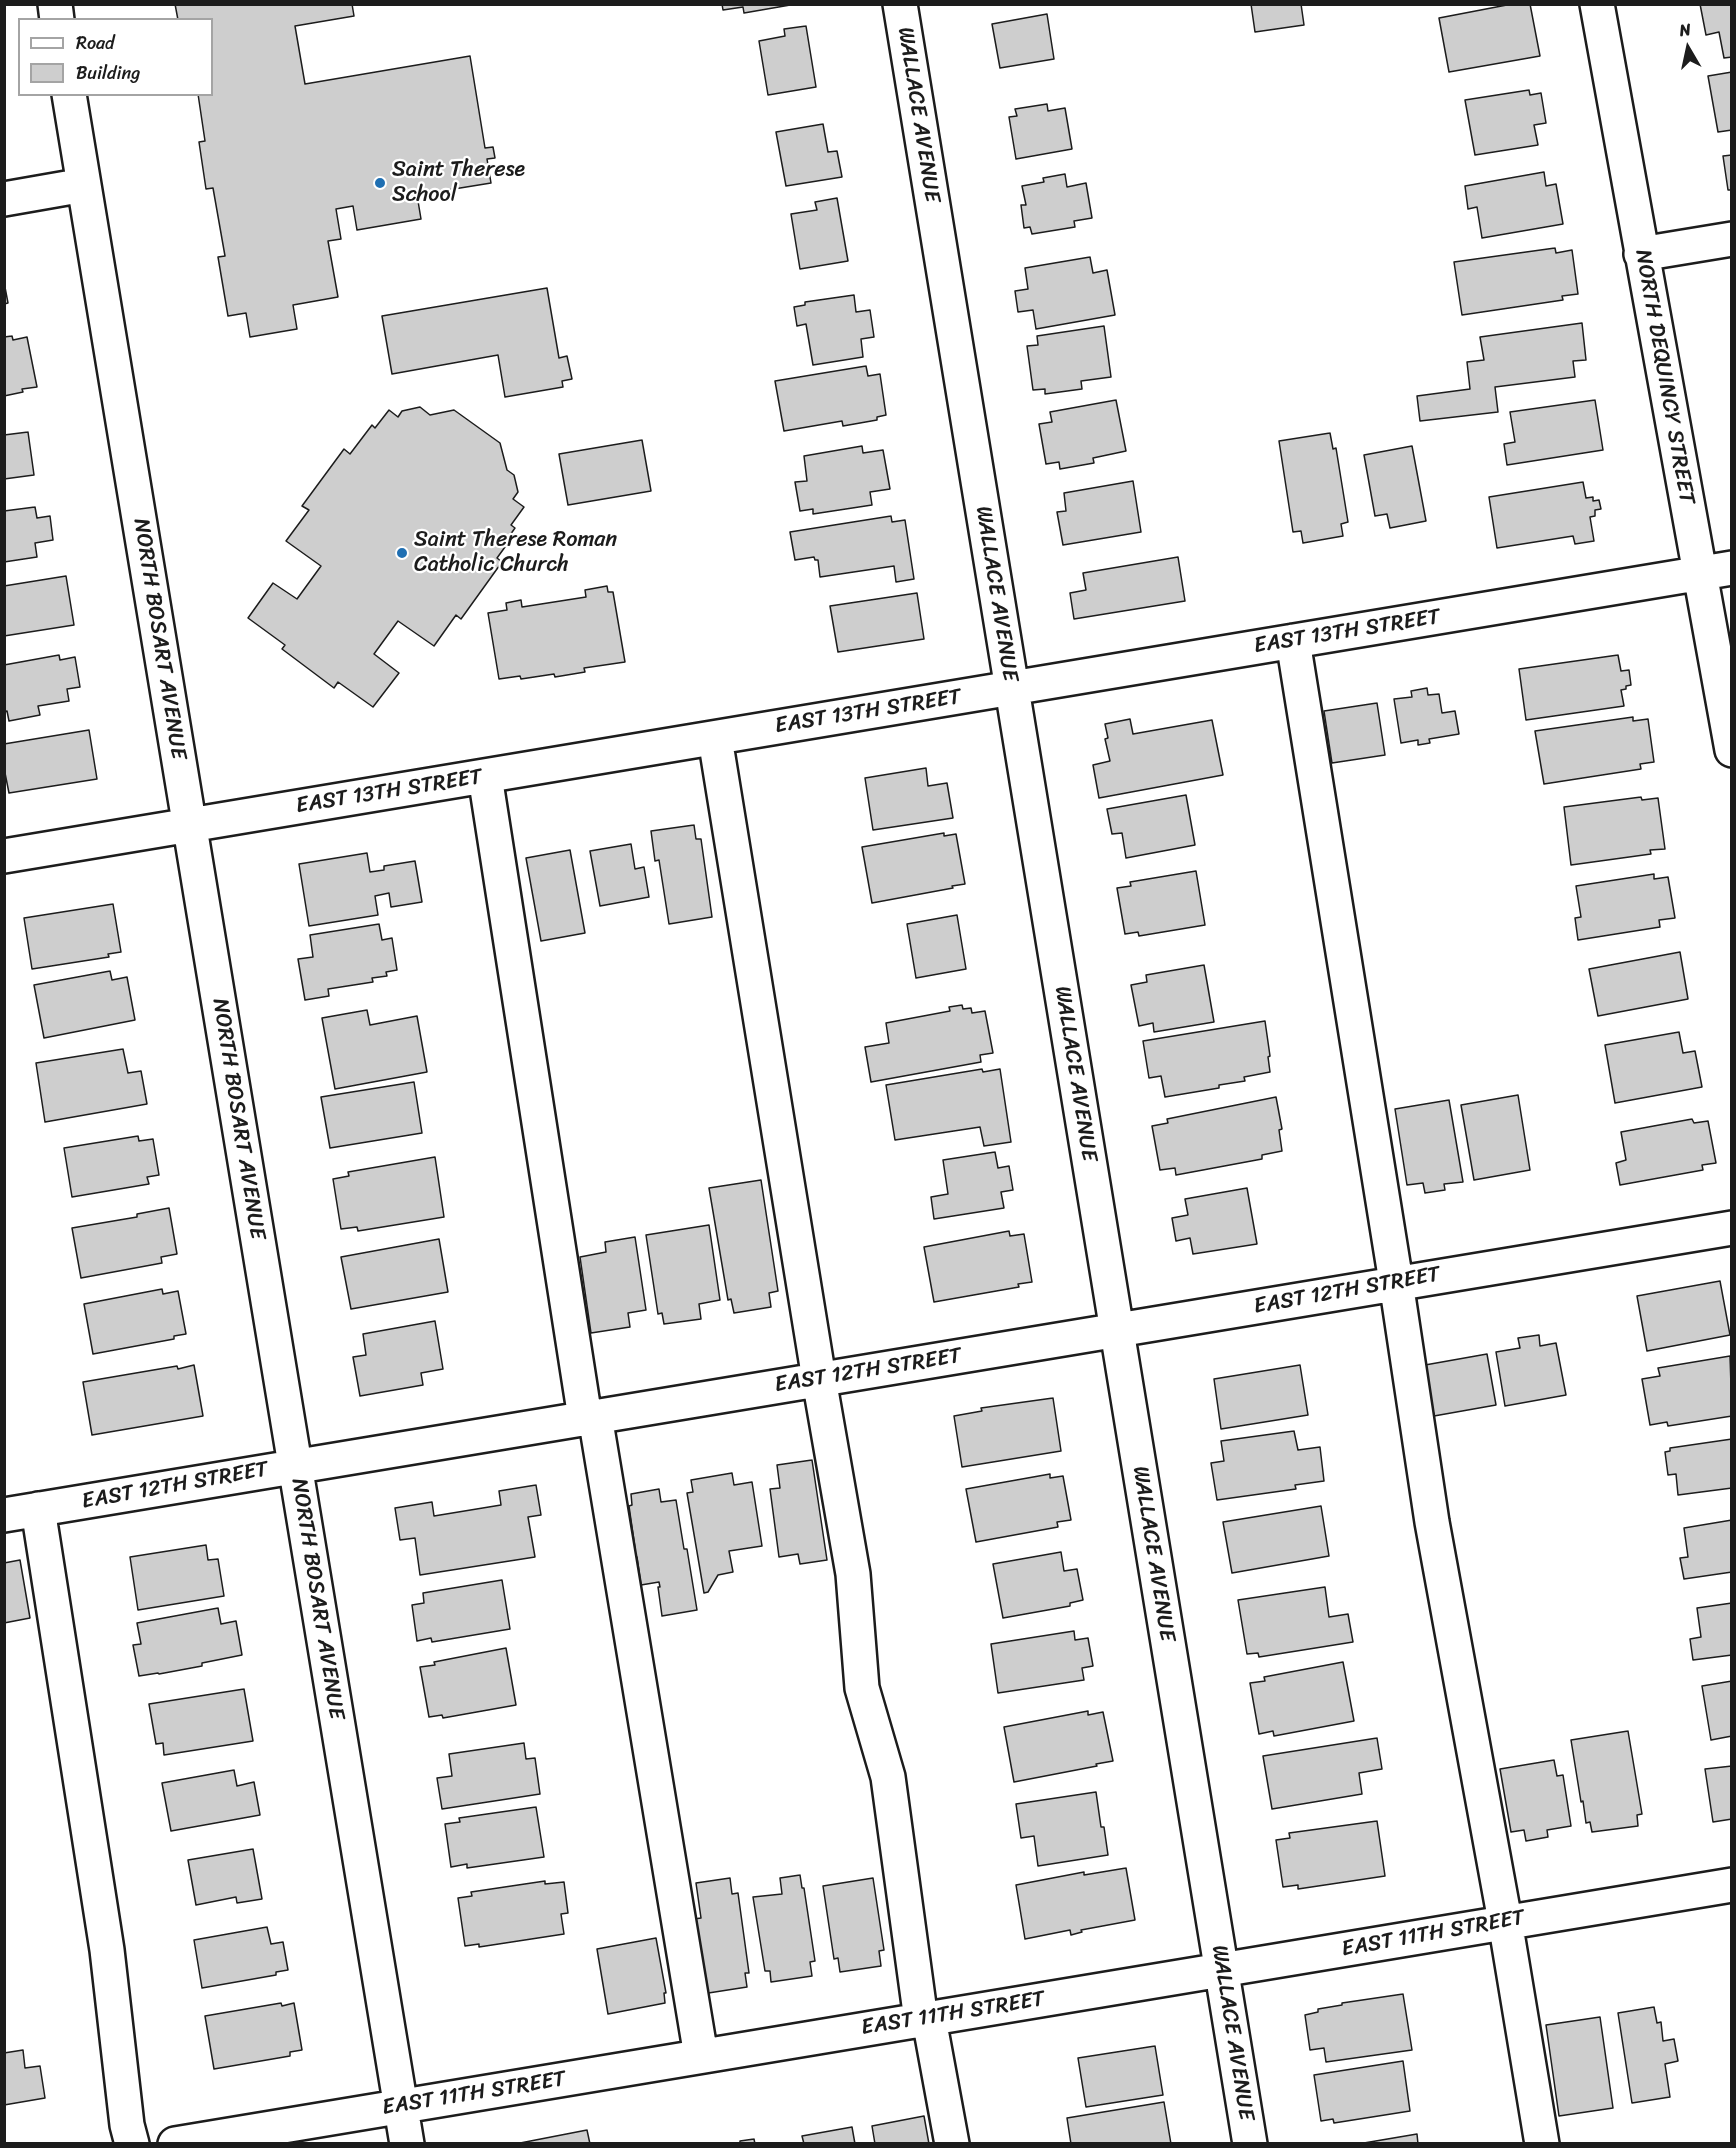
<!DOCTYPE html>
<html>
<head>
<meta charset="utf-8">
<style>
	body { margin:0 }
	#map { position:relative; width:1736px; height:2148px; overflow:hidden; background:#fff; font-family:Sriracha,sans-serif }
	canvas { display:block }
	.frame { position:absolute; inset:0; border:6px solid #1c1c1c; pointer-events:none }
	.legend { position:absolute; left:18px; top:18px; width:195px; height:78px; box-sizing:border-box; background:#fff; border:2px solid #a4a4a4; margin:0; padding:8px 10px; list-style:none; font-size:18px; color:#1c1c1c }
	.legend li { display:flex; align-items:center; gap:12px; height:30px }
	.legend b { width:30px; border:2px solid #a4a4a4 }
	.north { position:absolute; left:1658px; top:18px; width:60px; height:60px; -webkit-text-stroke:4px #fff; paint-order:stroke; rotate:351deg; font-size:16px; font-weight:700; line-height:24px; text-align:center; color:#1c1c1c }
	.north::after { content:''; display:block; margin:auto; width:21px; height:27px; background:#1c1c1c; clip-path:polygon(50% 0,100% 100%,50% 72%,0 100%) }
</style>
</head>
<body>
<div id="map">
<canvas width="1736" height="2148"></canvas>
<div class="frame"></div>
<ul class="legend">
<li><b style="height:8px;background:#fff"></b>Road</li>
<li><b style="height:16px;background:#cecece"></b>Building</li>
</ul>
<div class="north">N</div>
</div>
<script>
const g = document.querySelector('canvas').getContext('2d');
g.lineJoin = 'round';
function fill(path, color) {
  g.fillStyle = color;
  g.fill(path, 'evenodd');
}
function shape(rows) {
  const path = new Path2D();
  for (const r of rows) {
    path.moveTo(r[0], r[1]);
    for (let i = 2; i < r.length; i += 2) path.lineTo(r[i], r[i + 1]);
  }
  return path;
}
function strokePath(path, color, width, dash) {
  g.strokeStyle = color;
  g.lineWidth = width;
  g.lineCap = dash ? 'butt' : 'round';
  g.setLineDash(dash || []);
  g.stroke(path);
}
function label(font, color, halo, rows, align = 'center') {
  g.font = font + ' Sriracha,sans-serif';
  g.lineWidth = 4.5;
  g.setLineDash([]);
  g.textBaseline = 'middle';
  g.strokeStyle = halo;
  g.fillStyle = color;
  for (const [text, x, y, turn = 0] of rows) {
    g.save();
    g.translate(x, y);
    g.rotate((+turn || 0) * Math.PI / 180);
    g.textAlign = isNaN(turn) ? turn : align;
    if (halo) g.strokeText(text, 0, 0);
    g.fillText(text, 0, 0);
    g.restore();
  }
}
const building = shape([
	[175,4,352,4,354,16,295,26,305,84,470,56,485,148,493,147,495,158,487,159,491,183,417,195,421,219,357,230,353,206,336,209,341,239,328,241,338,297,293,305,297,329,250,337,246,313,228,316,218,257,225,256,213,188,206,189,199,142,205,141,198,94,212,94,212,20,178,20,175,4],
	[722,4,796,4,744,13,743,7,723,10,722,4],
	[1251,4,1301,4,1304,25,1255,32,1251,4],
	[1512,4,1530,4,1540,56,1449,72,1439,18,1512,4],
	[1700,4,1732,4,1732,57,1724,58,1719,32,1706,35,1700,4],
	[1047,14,1054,59,1000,68,992,24,1047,14],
	[806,26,816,87,768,95,759,41,785,36,784,29,806,26],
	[1732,72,1732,130,1718,132,1708,76,1732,72],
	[1529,90,1530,95,1541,93,1546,123,1534,125,1538,145,1475,155,1465,100,1529,90],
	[1047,104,1048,111,1065,108,1072,149,1016,159,1009,117,1017,116,1015,109,1047,104],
	[823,124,828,152,837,151,842,177,786,186,776,132,823,124],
	[1732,155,1732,190,1728,190,1723,156,1732,155],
	[1544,172,1546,186,1556,184,1563,224,1482,238,1477,207,1468,209,1465,186,1544,172],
	[1065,174,1067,187,1086,183,1092,218,1074,221,1075,227,1032,234,1030,227,1024,228,1021,205,1026,205,1022,186,1044,182,1043,178,1065,174],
	[837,198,848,261,800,269,791,214,817,210,815,202,837,198],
	[1555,248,1556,253,1572,250,1578,294,1562,296,1563,300,1462,315,1454,262,1555,248],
	[1090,257,1093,273,1107,270,1115,315,1036,329,1033,310,1018,312,1015,291,1028,289,1025,268,1090,257],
	[4,282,8,303,4,304,4,282],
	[547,288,559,358,567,356,572,379,562,381,563,387,505,397,498,355,392,374,382,316,547,288],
	[854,295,856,312,870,310,874,337,861,339,863,357,813,365,806,324,797,326,794,307,805,305,805,302,854,295],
	[1582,323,1586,360,1573,361,1575,377,1495,387,1498,412,1420,421,1417,396,1470,389,1467,362,1484,360,1480,337,1582,323],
	[1104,326,1111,377,1081,381,1082,389,1045,394,1045,389,1033,390,1027,346,1038,345,1037,336,1104,326],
	[12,336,13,340,27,337,37,387,22,389,23,392,4,396,4,337,12,336],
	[866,366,868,376,880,374,886,415,877,417,877,420,843,426,842,421,784,431,775,381,866,366],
	[1116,400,1126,451,1093,458,1094,463,1060,469,1059,462,1046,464,1039,424,1052,422,1050,412,1116,400],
	[1595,400,1603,450,1507,465,1504,444,1515,442,1510,412,1595,400],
	[420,407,430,415,454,410,500,443,507,470,514,475,518,492,513,499,524,507,511,525,515,528,503,545,505,547,497,558,502,562,461,619,456,615,434,646,398,621,374,654,399,673,373,707,338,682,334,688,282,649,285,645,248,618,273,583,297,599,321,566,286,541,309,510,302,506,344,449,350,454,372,425,375,428,389,410,398,417,402,411,420,407],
	[28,432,34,475,4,479,4,435,28,432],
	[1330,433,1333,449,1336,448,1348,522,1341,524,1343,536,1303,543,1301,531,1293,532,1279,441,1330,433],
	[642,440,651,491,568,505,559,454,642,440],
	[862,446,863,453,883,450,890,489,870,492,872,505,813,514,813,509,800,511,795,482,807,481,804,456,862,446],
	[1412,446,1426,521,1390,528,1387,514,1375,516,1364,455,1412,446],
	[1133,481,1141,532,1063,545,1057,512,1066,511,1064,493,1133,481],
	[1583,482,1586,498,1593,497,1593,501,1599,500,1601,509,1595,510,1595,516,1590,517,1594,541,1575,544,1573,536,1497,548,1489,497,1583,482],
	[35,507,37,518,50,516,53,540,35,543,37,557,4,562,4,511,35,507],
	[891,516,892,522,905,520,914,579,896,582,894,566,820,577,818,560,815,560,814,557,795,560,790,532,891,516],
	[1178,557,1185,601,1074,619,1070,593,1086,590,1083,573,1178,557],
	[66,576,74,625,4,636,4,586,66,576],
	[607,586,608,592,613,592,625,662,584,668,585,672,555,677,554,674,521,679,520,676,499,679,488,613,507,610,506,603,521,600,522,607,586,597,585,590,607,586],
	[917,593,924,639,838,652,830,606,917,593],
	[59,655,60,660,75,657,80,687,67,689,69,701,38,706,40,715,9,721,7,711,4,712,4,665,59,655],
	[1618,655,1621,671,1629,670,1631,685,1626,686,1626,689,1621,690,1624,706,1526,720,1519,669,1618,655],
	[1427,688,1428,695,1439,694,1442,713,1455,711,1459,734,1429,739,1430,743,1418,745,1418,740,1401,743,1394,699,1412,697,1411,691,1427,688],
	[1377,703,1385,755,1332,763,1324,711,1377,703],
	[1633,717,1633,721,1648,719,1654,762,1640,764,1641,769,1544,784,1535,731,1633,717],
	[1130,719,1133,734,1212,720,1223,775,1099,798,1093,765,1110,761,1105,739,1108,738,1105,724,1130,719],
	[89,730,97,779,9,793,4,768,4,744,89,730],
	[926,768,928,786,947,783,953,818,873,830,865,778,926,768],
	[1186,795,1195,845,1126,858,1122,833,1112,834,1107,809,1186,795],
	[1641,797,1642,800,1658,798,1665,849,1650,850,1651,854,1571,865,1564,807,1641,797],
	[694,825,696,839,701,839,712,917,669,924,659,860,655,861,651,831,694,825],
	[944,833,944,836,956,834,965,884,952,886,953,888,872,903,862,847,944,833],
	[631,844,635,869,644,867,649,897,600,906,590,851,631,844],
	[570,850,585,933,541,941,526,858,570,850],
	[367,853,370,872,384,870,384,866,415,861,422,902,391,907,389,893,375,896,378,915,309,926,299,864,367,853],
	[1196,871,1205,925,1139,936,1138,932,1125,934,1117,888,1131,886,1130,882,1196,871],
	[1654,874,1654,879,1668,877,1675,918,1659,920,1660,927,1578,940,1575,918,1581,917,1576,886,1654,874],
	[113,904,121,952,108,954,109,957,32,969,24,918,113,904],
	[957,915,966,969,916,978,907,924,957,915],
	[379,924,382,940,392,938,397,970,386,972,387,976,372,978,373,982,328,989,329,996,305,1000,298,959,313,957,310,935,379,924],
	[1680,952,1688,999,1598,1016,1589,969,1680,952],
	[1204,965,1214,1022,1154,1032,1153,1023,1139,1026,1131,985,1147,982,1146,975,1204,965],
	[110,971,112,980,127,977,135,1020,44,1038,34,985,110,971],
	[962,1005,963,1009,971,1008,972,1013,985,1011,993,1053,980,1055,981,1062,871,1082,865,1047,889,1043,886,1023,950,1011,949,1007,962,1005],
	[367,1010,370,1025,417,1016,427,1072,335,1089,322,1018,367,1010],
	[1265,1021,1270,1056,1268,1057,1270,1072,1244,1077,1245,1081,1219,1085,1219,1088,1165,1097,1161,1076,1149,1078,1143,1041,1265,1021],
	[1679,1032,1683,1053,1695,1051,1702,1087,1615,1103,1605,1045,1679,1032],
	[123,1049,128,1073,141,1071,147,1104,45,1122,36,1063,123,1049],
	[982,1069,983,1072,1000,1069,1011,1142,984,1146,980,1127,895,1140,886,1085,982,1069],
	[414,1082,422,1133,330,1148,321,1097,414,1082],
	[1518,1095,1530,1170,1474,1180,1461,1105,1518,1095],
	[1276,1097,1282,1129,1279,1130,1282,1151,1262,1155,1262,1159,1176,1175,1175,1168,1160,1170,1152,1126,1168,1123,1167,1119,1276,1097],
	[1449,1100,1463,1182,1444,1184,1445,1190,1425,1193,1423,1183,1407,1185,1395,1109,1449,1100],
	[1692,1119,1694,1123,1708,1121,1716,1163,1702,1165,1703,1170,1620,1185,1616,1163,1626,1160,1621,1132,1692,1119],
	[138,1136,139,1141,153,1139,159,1175,147,1177,149,1184,72,1197,64,1148,138,1136],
	[995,1152,998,1168,1009,1166,1013,1190,1001,1192,1004,1208,934,1219,931,1197,948,1194,943,1160,995,1152],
	[435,1157,444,1217,358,1231,357,1227,341,1229,333,1179,349,1176,348,1172,435,1157],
	[761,1180,778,1291,769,1293,771,1307,734,1313,731,1299,728,1300,709,1188,761,1180],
	[1247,1188,1257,1244,1193,1254,1190,1238,1176,1241,1172,1218,1188,1215,1185,1199,1247,1188],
	[169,1208,177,1254,161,1257,162,1263,81,1278,72,1228,137,1217,137,1214,169,1208],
	[709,1225,720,1300,699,1304,701,1319,664,1324,662,1313,658,1314,646,1235,709,1225],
	[1009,1231,1010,1236,1024,1234,1032,1282,1018,1284,1019,1287,934,1302,924,1247,1009,1231],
	[635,1237,646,1310,628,1313,630,1327,591,1333,580,1257,606,1252,605,1242,635,1237],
	[439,1239,448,1292,351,1309,341,1257,439,1239],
	[1720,1281,1730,1335,1647,1351,1637,1296,1720,1281],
	[162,1289,163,1294,178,1291,186,1334,174,1336,174,1339,93,1354,84,1304,162,1289],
	[435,1321,443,1369,421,1373,423,1385,360,1396,353,1357,366,1355,363,1334,435,1321],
	[1539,1335,1540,1346,1556,1343,1566,1395,1505,1406,1496,1352,1520,1348,1518,1338,1539,1335],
	[1487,1354,1496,1405,1434,1416,1425,1365,1487,1354],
	[1730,1356,1732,1416,1668,1426,1667,1422,1650,1425,1642,1379,1660,1376,1658,1368,1730,1356],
	[194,1365,203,1416,92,1435,83,1382,177,1366,178,1369,194,1365],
	[1300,1365,1308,1415,1221,1429,1214,1379,1300,1365],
	[1053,1398,1061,1451,962,1467,954,1416,982,1411,981,1408,1053,1398],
	[1294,1431,1298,1450,1320,1447,1324,1481,1295,1485,1296,1489,1217,1500,1211,1463,1224,1461,1221,1441,1294,1431],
	[1732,1439,1732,1488,1678,1495,1676,1474,1668,1475,1665,1452,1670,1451,1670,1448,1732,1439],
	[812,1460,827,1560,800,1564,798,1554,779,1557,770,1489,780,1488,777,1465,812,1460],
	[732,1473,734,1485,752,1482,762,1546,729,1551,733,1572,718,1575,708,1592,704,1593,687,1493,693,1492,691,1480,732,1473],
	[1050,1474,1050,1478,1063,1476,1071,1520,1057,1522,1058,1527,976,1542,966,1489,1050,1474],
	[536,1485,541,1515,528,1517,535,1557,420,1575,415,1538,400,1540,395,1508,432,1502,434,1516,501,1505,499,1491,536,1485],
	[659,1489,661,1502,676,1500,684,1549,687,1549,697,1610,662,1616,658,1587,660,1587,659,1582,641,1585,637,1557,633,1558,632,1549,635,1548,629,1506,632,1505,631,1494,659,1489],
	[1321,1506,1329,1556,1232,1573,1223,1522,1321,1506],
	[1732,1520,1732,1572,1684,1579,1680,1558,1688,1557,1684,1528,1732,1520],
	[206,1545,208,1560,218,1559,224,1596,138,1610,130,1557,206,1545],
	[1061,1552,1064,1571,1077,1569,1083,1600,1070,1603,1070,1606,1003,1618,993,1564,1061,1552],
	[20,1560,30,1618,4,1623,4,1563,20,1560],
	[502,1580,510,1629,432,1642,431,1638,417,1641,412,1605,424,1603,423,1593,502,1580],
	[1325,1587,1329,1617,1348,1614,1353,1642,1259,1657,1258,1653,1247,1654,1238,1600,1325,1587],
	[1732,1603,1732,1655,1693,1660,1690,1639,1701,1637,1697,1608,1732,1603],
	[218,1608,221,1624,236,1621,242,1655,202,1663,202,1666,159,1674,158,1673,139,1676,133,1645,141,1644,137,1623,218,1608],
	[1074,1631,1075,1640,1088,1638,1093,1666,1082,1668,1084,1680,998,1693,991,1644,1074,1631],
	[506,1648,516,1705,443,1718,442,1715,429,1717,420,1667,435,1665,434,1662,506,1648],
	[1343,1662,1354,1721,1274,1736,1273,1731,1259,1734,1250,1683,1265,1681,1264,1677,1343,1662],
	[1732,1681,1732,1736,1711,1740,1702,1686,1732,1681],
	[244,1689,253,1741,164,1755,163,1743,156,1744,149,1704,244,1689],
	[1088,1711,1088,1715,1103,1712,1113,1761,1096,1764,1097,1766,1014,1782,1004,1727,1088,1711],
	[1628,1731,1642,1814,1637,1815,1638,1826,1592,1832,1590,1822,1586,1823,1583,1801,1581,1802,1571,1740,1628,1731],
	[1377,1738,1382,1769,1359,1773,1362,1794,1272,1809,1263,1756,1377,1738],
	[524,1743,526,1759,535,1758,540,1794,442,1809,437,1778,452,1776,449,1754,524,1743],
	[1554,1760,1557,1776,1563,1775,1571,1826,1547,1830,1548,1837,1526,1841,1524,1830,1511,1832,1500,1769,1554,1760],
	[1732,1766,1732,1819,1713,1822,1705,1769,1732,1766],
	[234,1770,237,1786,254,1782,260,1815,171,1831,162,1783,234,1770],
	[1096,1792,1101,1827,1104,1827,1108,1855,1038,1866,1034,1836,1021,1838,1016,1804,1096,1792],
	[536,1807,544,1857,467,1868,467,1864,451,1867,445,1824,460,1822,459,1818,536,1807],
	[1377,1821,1385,1876,1298,1889,1298,1885,1283,1887,1276,1840,1290,1838,1289,1833,1377,1821],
	[253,1849,262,1899,237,1903,236,1897,196,1905,188,1860,253,1849],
	[1126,1868,1135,1920,1081,1930,1082,1932,1071,1935,1070,1930,1025,1939,1016,1885,1084,1872,1084,1875,1126,1868],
	[800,1875,802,1888,804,1888,815,1961,810,1962,812,1976,771,1982,770,1971,765,1971,753,1897,782,1894,780,1878,800,1875],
	[730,1878,732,1894,738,1893,749,1973,745,1973,747,1987,702,1994,687,1920,701,1918,696,1883,730,1878],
	[873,1878,884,1950,879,1951,881,1966,840,1972,838,1958,834,1959,823,1886,873,1878],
	[545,1881,545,1884,564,1882,568,1913,561,1914,564,1934,479,1947,479,1944,465,1946,458,1898,472,1896,471,1892,545,1881],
	[267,1927,271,1944,283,1942,288,1970,276,1972,276,1975,202,1988,194,1940,267,1927],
	[656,1938,666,1993,664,1993,665,2003,608,2014,597,1949,656,1938],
	[1403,1994,1412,2050,1326,2062,1324,2048,1310,2050,1305,2015,1318,2012,1318,2009,1342,2005,1342,2003,1403,1994],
	[281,2003,282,2006,294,2003,302,2050,290,2052,290,2056,214,2069,205,2016,281,2003],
	[1654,2007,1657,2023,1661,2022,1663,2041,1674,2039,1678,2061,1665,2064,1670,2097,1632,2103,1618,2013,1654,2007],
	[1600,2017,1613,2108,1559,2116,1546,2025,1600,2017],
	[1155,2046,1163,2095,1086,2107,1078,2058,1155,2046],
	[23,2050,25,2068,40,2066,45,2098,4,2105,4,2053,23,2050],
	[1403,2061,1410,2111,1334,2123,1333,2119,1321,2121,1314,2075,1403,2061],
	[1164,2102,1171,2144,1071,2144,1067,2118,1164,2102],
	[924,2116,929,2144,875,2144,872,2126,924,2116],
	[852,2127,855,2144,804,2144,802,2136,852,2127],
	[587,2130,590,2144,515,2144,587,2130],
	[1417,2134,1418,2144,1358,2144,1417,2134],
	[754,2139,755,2144,740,2144,740,2141,754,2139]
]);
const minor = shape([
	[55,4,57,20],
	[900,4,1250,2144],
	[1597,4,1732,750],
	[69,94,407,2144],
	[4,199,84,185],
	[1641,254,1732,239],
	[1293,641,1396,1282,1432,1522,1505,1921,1542,2144],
	[715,738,819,1379,853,1574,862,1688,888,1777,921,2020],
	[485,776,585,1418],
	[4,856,1732,568],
	[595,1416,701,2056],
	[38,1509,107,1950,127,2125,132,2144],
	[4,1515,1732,1228],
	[929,2019,952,2144],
	[175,2144,1732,1885]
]);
const markers = [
	[380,183,6,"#1f6fb2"],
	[402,553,6,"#1f6fb2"]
];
const streetNames = [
	["WALLACE AVENUE",918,115,81],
	["NORTH DEQUINCY STREET",1664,377,80],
	["WALLACE AVENUE",996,594,81],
	["EAST 13TH STREET",1347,632,-9],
	["NORTH BOSART AVENUE",159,639,81],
	["EAST 13TH STREET",868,712,-9],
	["EAST 13TH STREET",389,792,-9],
	["WALLACE AVENUE",1075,1074,81],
	["NORTH BOSART AVENUE",238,1119,81],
	["EAST 12TH STREET",1347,1291,-10],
	["EAST 12TH STREET",868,1371,-9],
	["EAST 12TH STREET",175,1486,-10],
	["WALLACE AVENUE",1153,1554,81],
	["NORTH BOSART AVENUE",317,1599,81],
	["EAST 11TH STREET",1433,1934,-10],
	["EAST 11TH STREET",953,2014,-9],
	["WALLACE AVENUE",1232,2033,81],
	["EAST 11TH STREET",474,2094,-9]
];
const poiNames = [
	["Saint Therese",392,170],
	["School",392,195],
	["Saint Therese Roman",414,540],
	["Catholic Church",414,565]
];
fill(building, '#cecece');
strokePath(building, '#1c1c1c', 1.5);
strokePath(minor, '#1c1c1c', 38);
strokePath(minor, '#fff', 33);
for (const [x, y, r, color] of markers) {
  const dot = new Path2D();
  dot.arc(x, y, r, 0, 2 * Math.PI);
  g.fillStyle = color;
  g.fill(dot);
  strokePath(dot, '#fff', 2);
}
label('22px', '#1c1c1c', '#fff', streetNames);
label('22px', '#1c1c1c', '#fff', poiNames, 'left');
</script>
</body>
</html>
